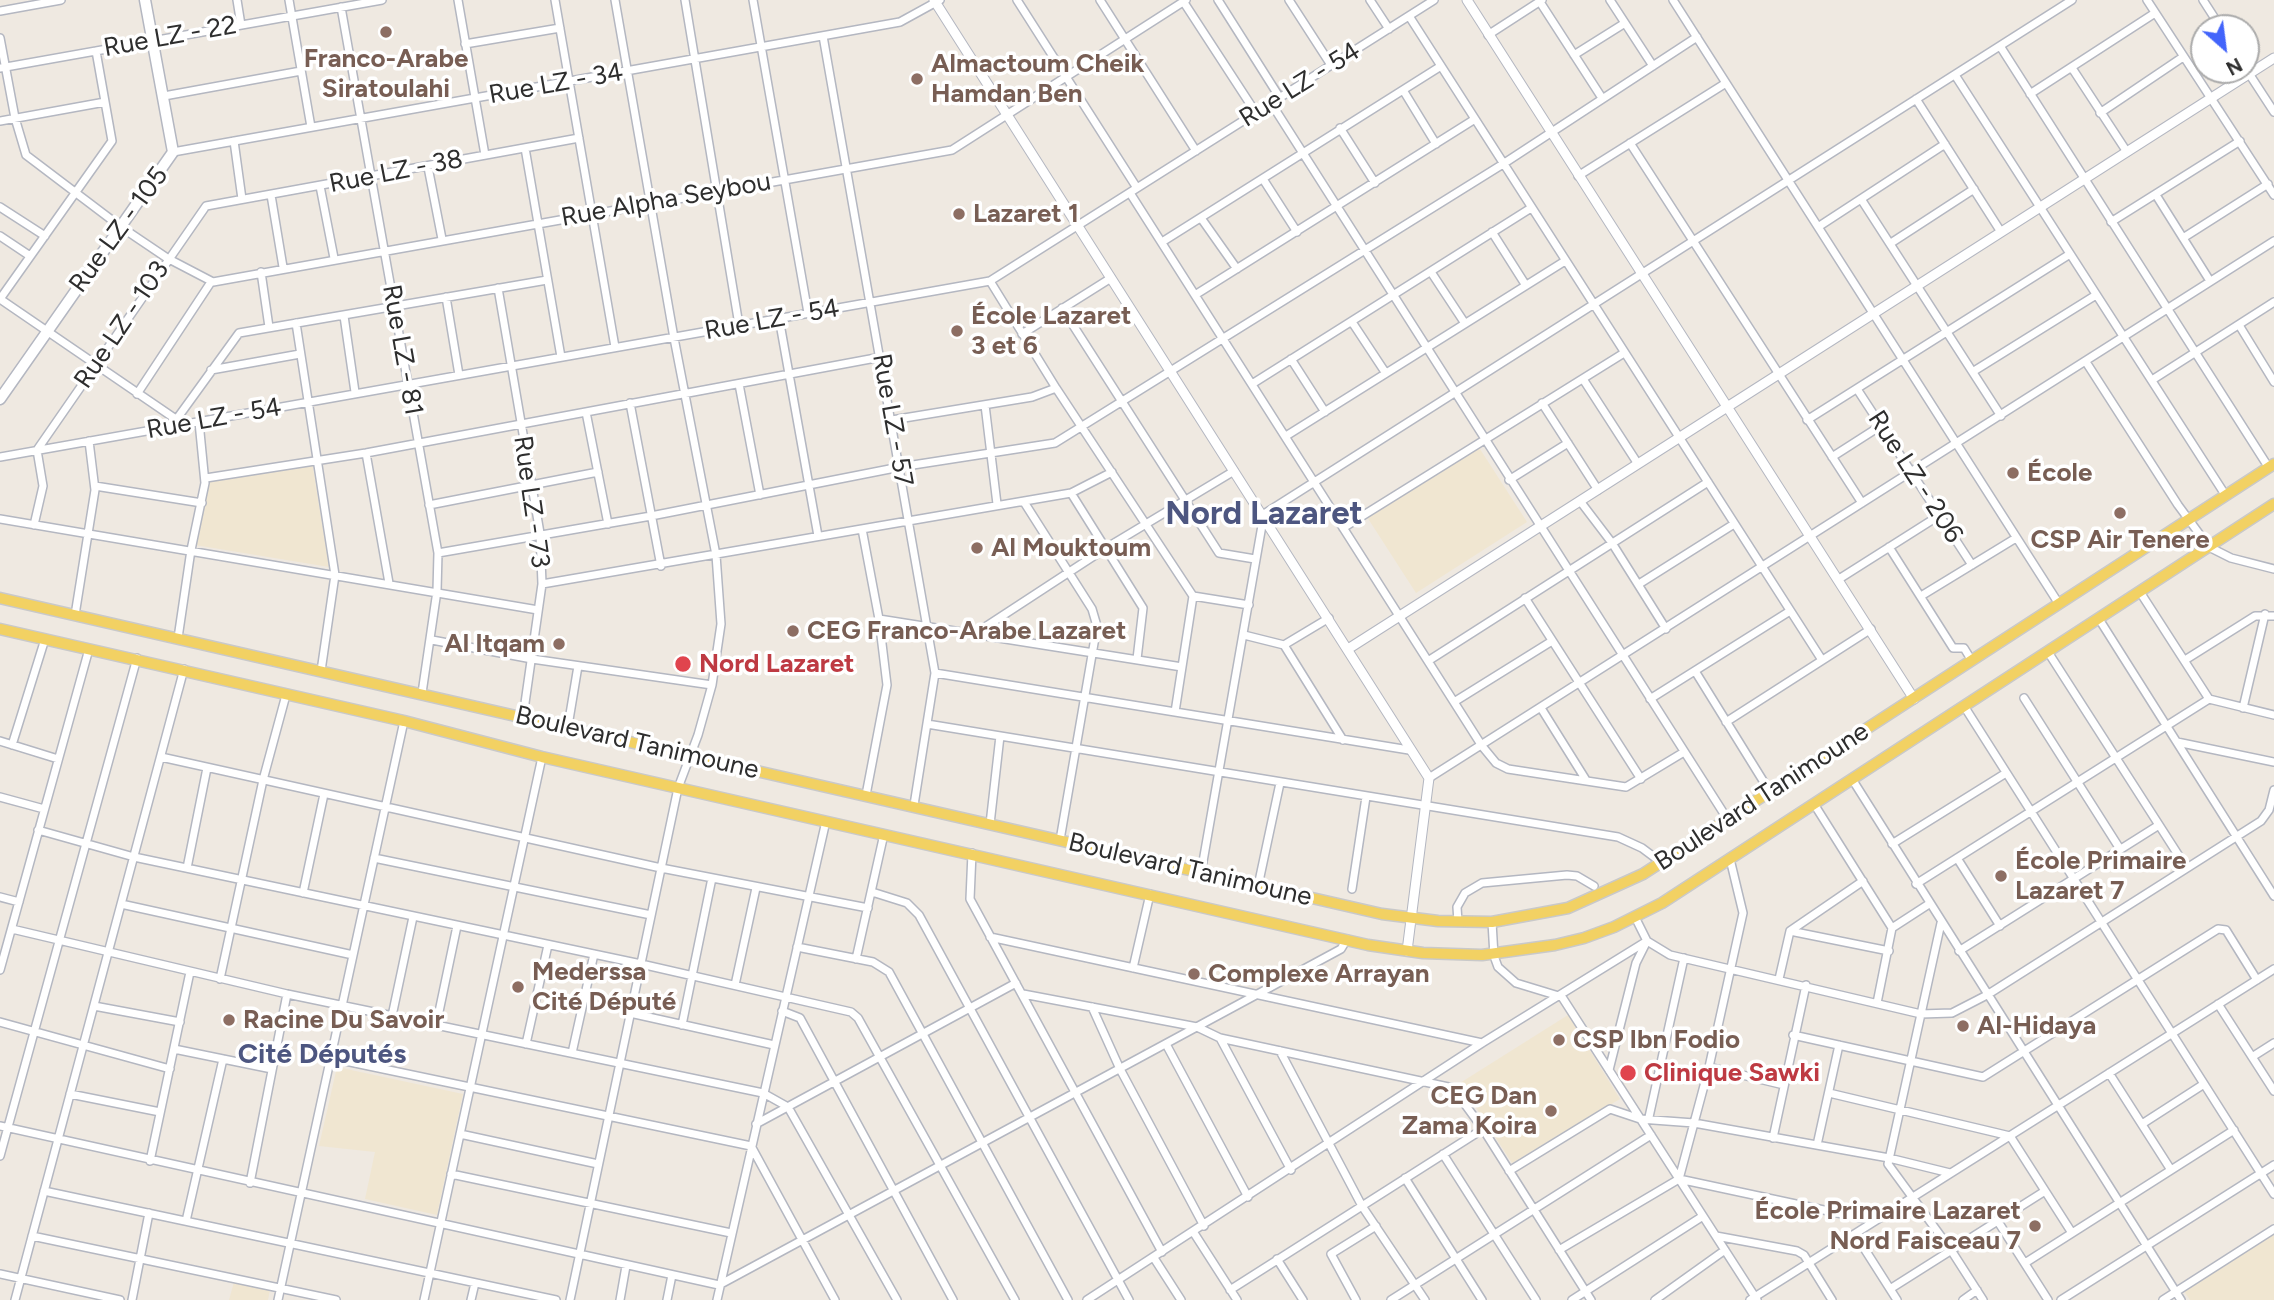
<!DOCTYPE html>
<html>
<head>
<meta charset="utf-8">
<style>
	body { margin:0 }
	#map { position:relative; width:2274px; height:1300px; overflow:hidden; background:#efe9e1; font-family:Figtree,sans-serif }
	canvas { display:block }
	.north { position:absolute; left:2190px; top:14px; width:70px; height:70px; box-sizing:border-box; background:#fff; border:2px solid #ababab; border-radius:50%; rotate:152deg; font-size:19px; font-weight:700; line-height:28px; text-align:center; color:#2e2e2e }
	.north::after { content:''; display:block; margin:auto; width:24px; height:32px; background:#4264fb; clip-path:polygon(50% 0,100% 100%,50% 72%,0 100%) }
</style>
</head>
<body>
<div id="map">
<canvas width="2274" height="1300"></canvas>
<div class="north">N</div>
</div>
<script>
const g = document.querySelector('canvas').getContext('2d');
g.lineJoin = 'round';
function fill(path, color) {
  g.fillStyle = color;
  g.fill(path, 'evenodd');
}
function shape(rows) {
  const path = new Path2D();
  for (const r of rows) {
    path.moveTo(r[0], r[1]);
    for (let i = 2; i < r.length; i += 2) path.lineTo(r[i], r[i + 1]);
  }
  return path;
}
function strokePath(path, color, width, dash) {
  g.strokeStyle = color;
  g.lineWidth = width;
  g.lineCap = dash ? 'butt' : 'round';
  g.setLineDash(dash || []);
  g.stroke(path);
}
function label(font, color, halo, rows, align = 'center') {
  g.font = font + ' Figtree,sans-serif';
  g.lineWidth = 7;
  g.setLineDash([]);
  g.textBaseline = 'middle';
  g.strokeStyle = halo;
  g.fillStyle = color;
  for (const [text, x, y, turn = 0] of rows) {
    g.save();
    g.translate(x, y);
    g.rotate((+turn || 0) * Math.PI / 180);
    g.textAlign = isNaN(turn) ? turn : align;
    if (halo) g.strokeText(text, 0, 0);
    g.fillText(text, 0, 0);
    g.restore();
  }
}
const education = shape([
	[1478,446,1527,522,1416,593,1367,517],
	[312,462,329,567,195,545,209,479],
	[1568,1015,1620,1099,1512,1163,1460,1083],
	[337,1067,463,1094,437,1215,365,1199,375,1152,319,1146],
	[2274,1233,2274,1300,2190,1300,2184,1291],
	[234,1282,270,1290,268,1300,229,1300]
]);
const minor = shape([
	[237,0,241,25],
	[289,0,311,127],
	[458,0,485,155],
	[555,0,615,347],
	[685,0,739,325],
	[753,0,808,313],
	[1017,0,1137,188],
	[1100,0,1196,151],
	[1218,0,1280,98],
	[1289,0,1331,65],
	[1370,0,1389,29],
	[1610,0,1653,66],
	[1673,0,2059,604],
	[2147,0,2274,195],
	[2203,0,2221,28],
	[1183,1,1256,113],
	[1540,2,1602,98],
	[341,7,438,553,437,591,422,693],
	[0,11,61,0],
	[1409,16,1822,660],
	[1488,35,1542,0],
	[823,36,935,673,914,805],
	[0,38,15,118,26,155,121,227,167,258,213,282,952,150,1186,0],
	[465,44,560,28],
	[2000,46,2269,468],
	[1574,55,1625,23],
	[0,68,382,0],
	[2072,68,2127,152],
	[2246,69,2274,112],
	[1955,75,2226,496],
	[1403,90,1436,144],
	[2030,94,2155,13],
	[164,96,301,71],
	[1916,99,2001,232],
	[1271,103,1728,820],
	[2100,113,2183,57],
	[0,121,105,102],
	[1340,128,1375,183],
	[234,141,242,199],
	[1630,143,1862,503],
	[525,148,561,357],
	[173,152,900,22,940,0],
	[428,167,442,239],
	[1578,176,1726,83],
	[1263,179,1297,232],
	[320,186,334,258],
	[1130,193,1482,746,1496,763,1508,769,1626,787,1684,752],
	[271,195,283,267],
	[2156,195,2210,281],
	[1861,199,2001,416],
	[0,207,45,236],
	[1201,218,1237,269],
	[2111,222,2240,141],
	[1818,227,1945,144],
	[1492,232,1525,284],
	[0,236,30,256],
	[2183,238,2268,184],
	[1162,242,1441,66],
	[1891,243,1974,189],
	[261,272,269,327],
	[1431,272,1464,322],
	[990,281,1056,388,1193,596,1175,712],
	[498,288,540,533,542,584,523,717],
	[1195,295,1475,119],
	[446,297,459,375],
	[0,299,112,141,96,51],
	[0,299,180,422],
	[1062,308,1219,553,1255,559],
	[344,316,355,392],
	[779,318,818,536],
	[1352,322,1385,372],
	[296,323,335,575,321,671],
	[2239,325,2274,382],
	[1022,334,1111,278],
	[1291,359,1325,412],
	[2086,362,2178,505,2209,547,2231,558,2274,569],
	[211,370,300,354],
	[1974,371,2096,295],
	[1583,379,1638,464],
	[2152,380,2274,302],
	[739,384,760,495],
	[1252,384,1531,208],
	[1857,389,1972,565],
	[137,394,211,282],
	[630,403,661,566],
	[1542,403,1598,490],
	[985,405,997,504],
	[586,412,608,524],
	[176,420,239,333,547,280],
	[892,420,1032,397,1056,388],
	[1807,420,2070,254],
	[1286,436,1565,261],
	[37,450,206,206,579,138],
	[366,453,389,583],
	[0,457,990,281,1434,0],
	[1832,457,1882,425],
	[206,478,366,453,881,357],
	[1509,480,1568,443],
	[95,486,202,503],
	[1071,493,1143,608,1137,659],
	[1580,501,1612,543,1666,629],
	[1024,502,1092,609,1097,626,1060,840],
	[429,505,598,472],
	[0,519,538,610],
	[34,525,43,486,37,450],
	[1343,528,1624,353],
	[862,529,879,619,887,685,866,795],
	[1889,547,1953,648,1964,648,1972,661],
	[438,553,651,516,900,467,1055,443,1503,164,1697,37],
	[1839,579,1940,515],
	[542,584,1071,493,1112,472],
	[1639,584,1734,524],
	[2140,592,2209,699,2274,715],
	[1193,596,1249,605],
	[1921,596,2016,538],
	[1525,598,1641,779],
	[75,615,95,490,89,441],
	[879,619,1182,667],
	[2099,619,2274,896],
	[976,633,1106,548,1234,471],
	[1244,635,1284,645,1343,740],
	[178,638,191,550,205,483,199,422],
	[432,640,532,659,712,685],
	[1284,645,1329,618],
	[2048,652,2186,867],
	[2185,660,2255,616,2274,616],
	[1428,661,1708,482],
	[1695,671,1770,792],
	[935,673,1409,750],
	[2024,698,2120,849],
	[1650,699,1790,611],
	[1454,702,1552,641],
	[1964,706,2274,1194],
	[1541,708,1586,780],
	[2243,708,2265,614],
	[1726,722,1871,629],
	[927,724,1618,837,1642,848,1662,863],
	[568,726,578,666],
	[0,741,58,759],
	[2177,742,2274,762],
	[12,745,45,639],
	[161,757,661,868,868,908],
	[1429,778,2274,241],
	[1852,779,2181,1300],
	[0,797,44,809],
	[1814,804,1892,928],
	[990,824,1000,736],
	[38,830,134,857,641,964,851,1012,858,1018,1015,1300],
	[1892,844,2006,773],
	[972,853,970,899,1162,1252],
	[374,858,651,915],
	[1957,858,2000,926],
	[187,868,207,768],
	[1201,873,1264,514,2072,0],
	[1916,884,2209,699],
	[1258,886,1280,783],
	[1352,889,1366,797],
	[872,892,907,903,919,915,1129,1300],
	[303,893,324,794],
	[0,897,19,902],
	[121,904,353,955],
	[1635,917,1647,941,1670,955,1921,1014,1952,1013,1987,995,2261,821,2269,810,2274,790],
	[1458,922,1457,907,1465,893,1482,883,1567,875,1577,876,1594,886],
	[1492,922,1494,956,1498,967,1516,983,1562,997,1757,1300],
	[1941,923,1888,1164,1951,1250,1983,1300],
	[12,929,287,994,763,1093,788,1107,897,1300],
	[1790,931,1889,951],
	[990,937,1482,1043],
	[797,947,873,962,889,972,1068,1300],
	[1959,951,2159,825],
	[856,959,884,834],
	[1133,968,1150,894],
	[0,970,89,649],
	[220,979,263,780,286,695],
	[1779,979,1790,931,1863,881],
	[735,985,756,888],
	[1023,994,1197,1027,1220,1038,1453,1088,1483,1129,1591,1300],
	[1877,1003,1892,928,1929,904],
	[2218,1004,2274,1091],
	[94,1006,180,1022],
	[1092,1007,1120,1069,1204,1226],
	[782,1011,800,1018,953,1300],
	[630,1013,774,1045],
	[392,1016,413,917],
	[0,1022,170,1069],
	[682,1025,712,878],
	[436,1026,457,926],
	[1793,1035,1983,1077,2218,929,2226,930,2257,980],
	[1220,1038,1291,1170],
	[526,1044,548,945],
	[1166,1044,1248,1197],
	[174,1049,272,1069],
	[1280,1051,1362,1206,1425,1300],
	[572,1053,594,954],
	[2252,1057,2274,1043],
	[331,1058,751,1146,835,1300],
	[1709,1067,1784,1085],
	[1609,1070,1636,963,1645,945],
	[2109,1073,2171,1170],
	[1829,1093,2010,1136,2072,1233],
	[70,1094,160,1112],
	[1649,1117,1684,958],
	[756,1124,1016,983],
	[2142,1124,2204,1084],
	[0,1126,719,1285,1341,949,1347,939],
	[460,1134,598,1164],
	[1773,1138,1806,985],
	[1817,1145,1839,1045],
	[1443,1154,1536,1300],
	[0,1156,137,658],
	[150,1161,190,972],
	[1509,1171,1610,1109,1640,1119,1694,1123,1889,1158,1950,1173],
	[451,1174,731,1233],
	[1405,1178,1482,1300],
	[1679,1179,1709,1067,1743,913,1730,859],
	[250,1183,287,994],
	[44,1191,556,1300],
	[1997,1220,2048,1300],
	[186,1221,223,1059],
	[1194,1233,1237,1300],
	[1855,1234,1897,1300],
	[32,1236,336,1300],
	[1716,1236,1797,1251,1804,1255,1832,1300],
	[1559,1250,1679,1179,1875,1221],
	[1154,1258,1181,1300],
	[1277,1259,1303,1300],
	[2025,1263,2234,1130],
	[0,1274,120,1300],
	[1890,1289,2045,1191],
	[1230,1290,1483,1129],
	[15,1300,184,669],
	[132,1300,149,1213],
	[278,1300,404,721],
	[424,1300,542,757],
	[471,1300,475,1283],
	[570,1300,678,788,698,735,712,685,721,624,716,555,674,338,615,0],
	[620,1300,626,1266],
	[667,1300,672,1275],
	[717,1300,826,821],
	[1087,1300,1482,1043,1647,941],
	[1356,1300,1331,1254,1376,1226],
	[1391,1300,1651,1135],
	[1572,1300,1703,1216],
	[1655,1300,1725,1250],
	[1750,1300,2274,969],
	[1963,1300,1977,1290],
	[2061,1300,2274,1165],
	[2163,1300,2274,1229]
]);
const tertiary = shape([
	[934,0,1429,778,1407,951],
	[1467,0,1914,699],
	[1348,649,2274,58]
]);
const secondary = shape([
	[0,399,173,152,145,0]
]);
const primary = shape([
	[0,598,1382,914,1438,921,1492,922,1568,908,1643,874,2274,464],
	[0,629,404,721,542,757,1368,945,1423,953,1482,955,1555,945,1584,938,1614,927,1662,903,2274,504]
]);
const markers = [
	[386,32,7,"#8d6e63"],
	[917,79,7,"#8d6e63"],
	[959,214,7,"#8d6e63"],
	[957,331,7,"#8d6e63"],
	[2013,473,7,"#8d6e63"],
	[2120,513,7,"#8d6e63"],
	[977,548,7,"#8d6e63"],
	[793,631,7,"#8d6e63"],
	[559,644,7,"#8d6e63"],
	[683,664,9,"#e0444e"],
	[2001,876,7,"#8d6e63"],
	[1194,974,7,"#8d6e63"],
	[518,987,7,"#8d6e63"],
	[229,1020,7,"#8d6e63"],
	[1963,1026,7,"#8d6e63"],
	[1559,1040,7,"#8d6e63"],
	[1628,1073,9,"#e0444e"],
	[1551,1111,7,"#8d6e63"],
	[2035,1226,7,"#8d6e63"]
];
const streetNames = [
	["Rue LZ - 22",170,37,-10],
	["Rue LZ - 34",556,84,-10],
	["Rue LZ - 54",1300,85,-32],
	["Rue LZ - 38",396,172,-11],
	["Rue Alpha Seybou",666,200,-10],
	["Rue LZ - 105",119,230,-54],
	["Rue LZ - 54",772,320,-10],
	["Rue LZ - 103",122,325,-56],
	["Rue LZ - 81",402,350,80],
	["Rue LZ - 54",214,419,-10],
	["Rue LZ - 57",892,420,80],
	["Rue LZ - 206",1915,477,57],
	["Rue LZ - 73",531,502,82],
	["Boulevard Tanimoune",637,743,13],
	["Boulevard Tanimoune",1762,797,-33],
	["Boulevard Tanimoune",1190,870,13]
];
const educationNames = [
	["Franco-Arabe",386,59,"center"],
	["Siratoulahi",386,89,"center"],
	["Almactoum Cheik",931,64],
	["Hamdan Ben",931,94],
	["Lazaret 1",973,214],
	["École Lazaret",971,316],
	["3 et 6",971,346],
	["École",2027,473],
	["CSP Air Tenere",2120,540,"center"],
	["Al Mouktoum",991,548],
	["CEG Franco-Arabe Lazaret",807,631],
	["Al Itqam",545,644,"right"],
	["École Primaire",2015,861],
	["Lazaret 7",2015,891],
	["Mederssa",532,972],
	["Cité Député",532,1002],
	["Complexe Arrayan",1208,974],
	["Racine Du Savoir",243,1020],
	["Al-Hidaya",1977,1026],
	["CSP Ibn Fodio",1573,1040],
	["CEG Dan",1537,1096,"right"],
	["Zama Koira",1537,1126,"right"],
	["École Primaire Lazaret",2021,1211,"right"],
	["Nord Faisceau 7",2021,1241,"right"]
];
const healthNames = [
	["Nord Lazaret",699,664],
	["Clinique Sawki",1644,1073]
];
const neighbourhoodNames = [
	["Cité Députés",322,1055]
];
const districtNames = [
	["Nord Lazaret",1264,514]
];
fill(education, '#f0e6d1');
strokePath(minor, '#b4b7c1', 10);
strokePath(tertiary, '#b4b7c1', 11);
strokePath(secondary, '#b4b7c1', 13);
strokePath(primary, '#c9c9c9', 13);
strokePath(minor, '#fff', 7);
strokePath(tertiary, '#fff', 9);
strokePath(secondary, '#fff', 10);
strokePath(primary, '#f2d163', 10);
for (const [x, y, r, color] of markers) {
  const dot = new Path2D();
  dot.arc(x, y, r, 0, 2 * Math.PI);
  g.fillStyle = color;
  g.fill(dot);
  strokePath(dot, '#fff', 2.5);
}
label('26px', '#2e2e2e', '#fff', streetNames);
label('bold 26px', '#785e54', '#fff', educationNames, 'left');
label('bold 26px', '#be3a42', '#fff', healthNames, 'left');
label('bold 28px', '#4d5680', '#fff', neighbourhoodNames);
label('bold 33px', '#4d5680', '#fff', districtNames);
</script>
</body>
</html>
